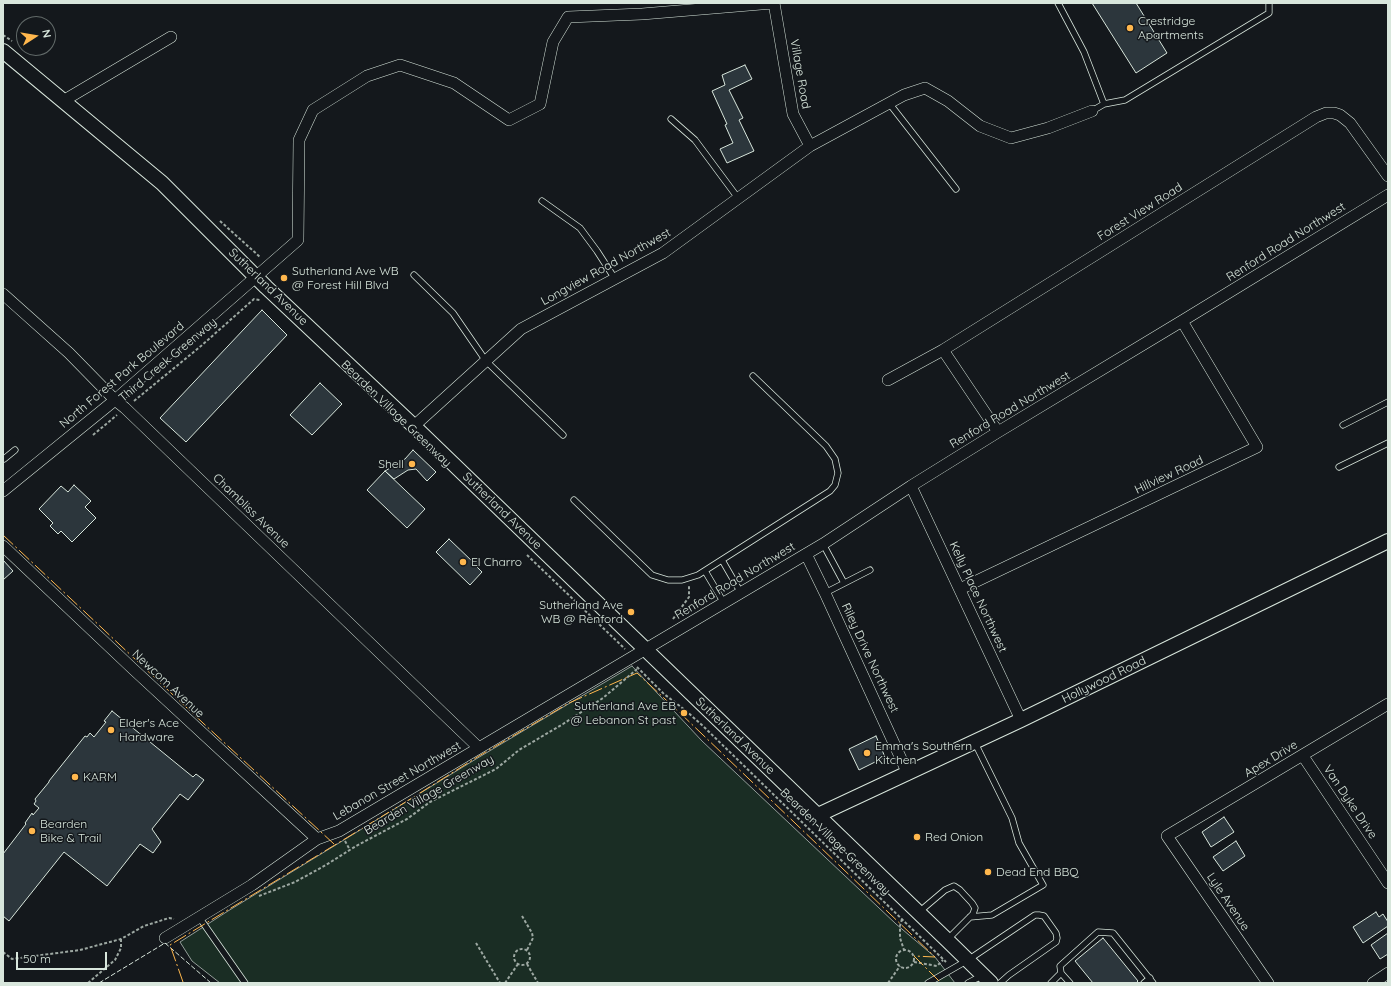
<!DOCTYPE html>
<html>
<head>
<meta charset="utf-8">
<style>
	body { margin:0 }
	#map { position:relative; width:1391px; height:986px; overflow:hidden; background:#14181c; font-family:Quicksand,sans-serif }
	canvas { display:block }
	.frame { position:absolute; inset:0; border:4px solid #d8e6dc; pointer-events:none }
	.north { position:absolute; left:16px; top:16px; width:40px; height:40px; box-sizing:border-box; background:#14181c; border:1px solid #626a69; border-radius:50%; rotate:78deg; font-size:11px; font-weight:700; line-height:16px; text-align:center; color:#d8e6dc }
	.north::after { content:''; display:block; margin:auto; width:14px; height:18px; background:#ffb74d; clip-path:polygon(50% 0,100% 100%,50% 72%,0 100%) }
	.scale { position:absolute; left:16px; top:952px; width:91px; height:18px; box-sizing:border-box; border:2px solid #d8e6dc; border-top:0; padding-left:5px; font-size:12px; line-height:14px; white-space:nowrap; color:#d8e6dc; -webkit-text-stroke:3px #14181c; paint-order:stroke }
</style>
</head>
<body>
<div id="map">
<canvas width="1391" height="986"></canvas>
<div class="frame"></div>
<div class="north">N</div>
<div class="scale">50 m</div>
</div>
<script>
const g = document.querySelector('canvas').getContext('2d');
g.lineJoin = 'round';
function fill(path, color) {
  g.fillStyle = color;
  g.fill(path, 'evenodd');
}
function shape(rows) {
  const path = new Path2D();
  for (const r of rows) {
    if (r.length === 3) {
      path.moveTo(r[0] + r[2], r[1]);
      path.arc(r[0], r[1], r[2], 0, 2 * Math.PI);
      continue;
    }
    path.moveTo(r[0], r[1]);
    for (let i = 2; i < r.length; i += 2) path.lineTo(r[i], r[i + 1]);
  }
  return path;
}
function strokePath(path, color, width, dash) {
  g.strokeStyle = color;
  g.lineWidth = width;
  g.lineCap = dash ? 'butt' : 'round';
  g.setLineDash(dash || []);
  g.stroke(path);
}
function label(font, color, halo, rows, align = 'center') {
  g.font = font + ' Quicksand,sans-serif';
  g.lineWidth = 3;
  g.setLineDash([]);
  g.textBaseline = 'middle';
  g.strokeStyle = halo;
  g.fillStyle = color;
  for (const [text, x, y, turn = 0] of rows) {
    g.save();
    g.translate(x, y);
    g.rotate((+turn || 0) * Math.PI / 180);
    g.textAlign = isNaN(turn) ? turn : align;
    if (halo) g.strokeText(text, 0, 0);
    g.fillText(text, 0, 0);
    g.restore();
  }
}
const green = shape([
	[632,666,702,741,896,924,935,957,955,983,220,983,192,961,180,942,228,911,471,762,632,666]
]);
const building = shape([
	[1092,3,1136,3,1167,53,1136,73,1092,3],
	[745,65,752,79,729,90,743,118,739,120,754,151,727,163,720,149,733,143,725,125,727,124,712,91,725,85,722,75,745,65],
	[262,310,287,335,186,442,160,418,262,310],
	[320,383,342,404,312,435,290,415,320,383],
	[413,450,436,472,427,481,416,469,408,470,394,479,385,471,405,459,413,450],
	[385,471,425,509,407,528,367,490,385,471],
	[74,485,91,501,85,507,96,518,72,542,61,531,58,534,50,526,53,523,39,509,61,486,68,492,74,485],
	[449,539,473,562,476,558,481,563,477,567,482,572,470,585,436,552,449,539],
	[3,560,13,571,3,580,3,560],
	[112,711,193,777,196,774,204,780,188,800,180,794,152,829,161,842,153,853,140,844,107,886,64,852,9,921,3,916,3,854,26,824,25,823,32,813,33,815,39,808,34,804,36,801,35,799,49,782,49,781,85,736,87,737,90,733,94,737,106,722,104,721,112,711],
	[876,736,885,757,859,770,849,749,876,736],
	[1224,817,1234,832,1211,847,1202,832,1224,817],
	[1236,841,1245,856,1223,871,1213,857,1236,841],
	[1376,912,1379,917,1383,914,1388,922,1388,926,1363,943,1353,927,1376,912],
	[1388,933,1388,954,1380,959,1371,945,1388,933],
	[1103,938,1138,981,1136,983,1093,983,1075,961,1103,938]
]);
const path = shape([
	[3,35,12,41],
	[220,221,260,257],
	[134,401,201,346,254,299,260,300],
	[93,435,117,415],
	[527,555,625,649],
	[673,619,689,597,689,586],
	[637,667,664,694,685,710,703,726,946,962],
	[345,841,350,850],
	[259,896,295,882,326,865,356,846,407,819,430,802,496,769,519,750,563,724,603,698,637,669],
	[522,916,532,933,533,938,527,950],
	[902,919,900,926,900,938,904,950],
	[476,943,500,983],
	[522,957,8],
	[905,959,9],
	[3,952,12,959,80,950,121,939,144,926,169,918,174,919],
	[914,962,937,966,943,960],
	[527,964,538,983],
	[88,983,115,960,121,948,121,939],
	[505,983,518,964],
	[888,983,900,966]
]);
const service = shape([
	[1058,3,1084,52,1104,104],
	[889,103,956,189],
	[1092,111,1104,104,1125,100,1269,13,1269,3],
	[671,119,695,140,738,198],
	[542,201,580,228,597,251,615,279],
	[414,275,453,313,486,361,563,435],
	[1343,425,1388,402],
	[4,459,15,450],
	[1339,467,1388,443],
	[574,500,652,575,668,580,682,580,698,575,830,491,835,485,838,473,835,459,826,446,753,376],
	[823,544,844,583],
	[722,560,741,593],
	[705,571,724,603],
	[825,593,870,570],
	[919,912,945,890,954,886,960,890,972,903,975,908,973,914,947,940],
	[199,917,245,983],
	[970,917,992,915,1043,885,1019,843,1012,818,975,743],
	[1061,973,1060,966,1098,932,1113,933,1153,983],
	[928,983,968,960,1035,915,1039,915,1044,916,1056,933,1057,938,1056,942,1009,975,1000,983],
	[968,983,983,975],
	[1051,983,1061,973,1070,983],
	[1144,983,1150,978]
]);
const minor = shape([
	[774,3,793,114,810,146],
	[63,101,171,37],
	[3,294,69,353,115,400,125,408,479,748],
	[943,350,998,432],
	[888,380,943,350,1316,117,1326,113,1334,113,1340,115,1350,123,1388,176],
	[414,426,521,329,663,253,810,146,904,95,925,88,948,101,980,126,1011,138,1048,128,1092,111],
	[911,486,1021,720],
	[3,491,115,400,298,240,299,140,313,110,367,76,400,65,454,83,509,120,540,104,553,42,568,17,642,14,773,3],
	[3,546,133,669,317,839],
	[806,554,825,593,908,774],
	[960,589,1257,447,1182,321],
	[1303,756,1388,883],
	[165,938,252,885,317,839,339,831,823,544,911,486,998,432,1182,321,1388,195],
	[1268,983,1167,836,1388,704],
	[1373,983,1388,973]
]);
const tertiary = shape([
	[3,51,162,183,266,287,418,430,947,940,991,983],
	[818,815,1021,720,1388,541]
]);
const fence = shape([
	[99,983,165,943,211,983]
]);
const power = shape([
	[3,535,203,723,334,844],
	[183,982,170,945,404,803,479,756,569,703,637,673,679,712,935,957,914,956,941,983]
]);
const markers = [
	[1130,28,4,"#ffb74d"],
	[284,278,4,"#ffb74d"],
	[412,464,4,"#ffb74d"],
	[463,562,4,"#ffb74d"],
	[631,612,4,"#ffb74d"],
	[684,713,4,"#ffb74d"],
	[111,730,4,"#ffb74d"],
	[867,753,4,"#ffb74d"],
	[75,777,4,"#ffb74d"],
	[32,831,4,"#ffb74d"],
	[917,837,4,"#ffb74d"],
	[988,872,4,"#ffb74d"]
];
const poiNames = [
	["Crestridge",1138,21],
	["Apartments",1138,35],
	["Sutherland Ave WB",292,271],
	["@ Forest Hill Blvd",292,285],
	["Shell",404,464,"right"],
	["El Charro",471,562],
	["Sutherland Ave",623,605,"right"],
	["WB @ Renford",623,619,"right"],
	["Sutherland Ave EB",676,706,"right"],
	["@ Lebanon St past",676,720,"right"],
	["Elder's Ace",119,723],
	["Hardware",119,737],
	["Emma's Southern",875,746],
	["Kitchen",875,760],
	["KARM",83,777],
	["Bearden",40,824],
	["Bike & Trail",40,838],
	["Red Onion",925,837],
	["Dead End BBQ",996,872]
];
const streetNames = [
	["Village Road",800,74,80],
	["Forest View Road",1140,212,-32],
	["Renford Road Northwest",1286,242,-32],
	["Longview Road Northwest",606,267,-29],
	["Sutherland Avenue",268,287,44],
	["Third Creek Greenway",168,360,-40],
	["North Forest Park Boulevard",122,375,-40],
	["Renford Road Northwest",1010,410,-31],
	["Bearden Village Greenway",396,414,44],
	["Hillview Road",1169,475,-25],
	["Chambliss Avenue",251,511,44],
	["Sutherland Avenue",502,511,44],
	["Renford Road Northwest",735,581,-31],
	["Kelly Place Northwest",978,597,65],
	["Riley Drive Northwest",870,658,65],
	["Hollywood Road",1104,680,-26],
	["Newcom Avenue",168,684,43],
	["Sutherland Avenue",735,736,44],
	["Apex Drive",1271,759,-31],
	["Lebanon Street Northwest",397,781,-30],
	["Bearden Village Greenway",429,795,-30],
	["Van Dyke Drive",1350,802,56],
	["Bearden Village Greenway",835,842,44],
	["Lyle Avenue",1228,902,56]
];
fill(green, '#1a2d24');
strokePath(green, '#939e99', 1);
fill(building, '#2c363c');
strokePath(building, '#d8e6dc', 1);
strokePath(service, '#d8e6dc', 7);
strokePath(minor, '#d8e6dc', 12);
strokePath(tertiary, '#d8e6dc', 16);
strokePath(path, '#9da8a2', 2, [3, 2]);
strokePath(service, '#14181c', 5.5);
strokePath(minor, '#14181c', 11);
strokePath(tertiary, '#14181c', 14);
strokePath(fence, '#d8e6dc', 1, [5, 2]);
strokePath(power, '#ffb74d', 1, [14, 3, 2, 3]);
for (const [x, y, r, color] of markers) {
  const dot = new Path2D();
  dot.arc(x, y, r, 0, 2 * Math.PI);
  g.fillStyle = color;
  g.fill(dot);
  strokePath(dot, '#14181c', 1.5);
}
label('12px', '#d8e6dc', '#14181c', poiNames, 'left');
label('12px', '#d8e6dc', '#14181c', streetNames);
</script>
</body>
</html>
